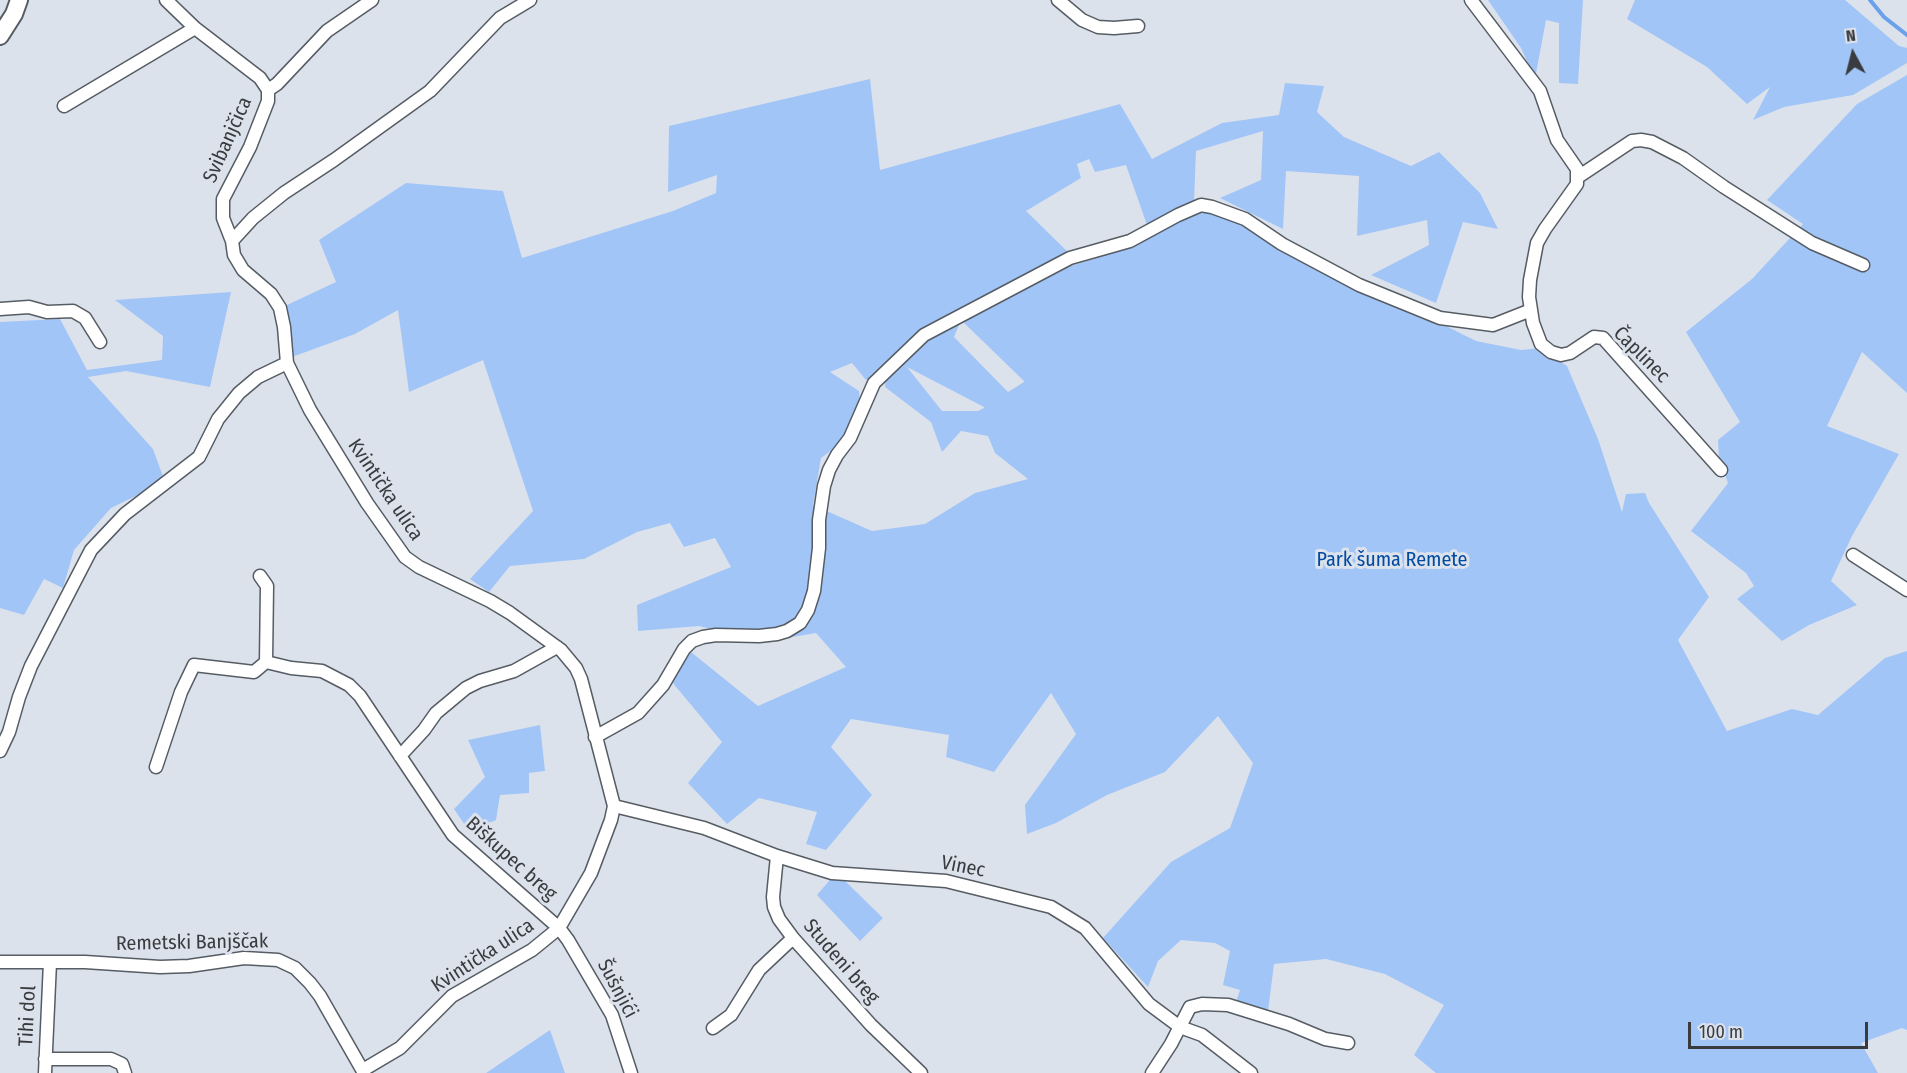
<!DOCTYPE html>
<html>
<head>
<meta charset="utf-8">
<style>
	body { margin:0 }
	#map { position:relative; width:1907px; height:1073px; overflow:hidden; background:#dce2eb; font-family:"Fira Sans Condensed",sans-serif }
	canvas { display:block }
	.north { position:absolute; left:1823px; top:24px; width:60px; height:60px; -webkit-text-stroke:4px #dce2eb; paint-order:stroke; rotate:353deg; font-size:16px; font-weight:700; line-height:24px; text-align:center; color:#393b3f }
	.north::after { content:''; display:block; margin:auto; width:21px; height:27px; background:#393b3f; clip-path:polygon(50% 0,100% 100%,50% 72%,0 100%) }
	.scale { position:absolute; left:1688px; top:1022px; width:180px; height:27px; box-sizing:border-box; border:3px solid #393b3f; border-top:0; padding-left:8px; font-size:18px; line-height:21px; white-space:nowrap; color:#393b3f; -webkit-text-stroke:4px #dce2eb; paint-order:stroke }
</style>
</head>
<body>
<div id="map">
<canvas width="1907" height="1073"></canvas>
<div class="north">N</div>
<div class="scale">100 m</div>
</div>
<script>
const g = document.querySelector('canvas').getContext('2d');
g.lineJoin = 'round';
function fill(path, color) {
  g.fillStyle = color;
  g.fill(path, 'evenodd');
}
function shape(rows) {
  const path = new Path2D();
  for (const r of rows) {
    path.moveTo(r[0], r[1]);
    for (let i = 2; i < r.length; i += 2) path.lineTo(r[i], r[i + 1]);
  }
  return path;
}
function strokePath(path, color, width, dash) {
  g.strokeStyle = color;
  g.lineWidth = width;
  g.lineCap = dash ? 'butt' : 'round';
  g.setLineDash(dash || []);
  g.stroke(path);
}
function label(font, color, halo, rows, align = 'center') {
  g.font = font + ' "Fira Sans Condensed",sans-serif';
  g.lineWidth = 6;
  g.setLineDash([]);
  g.textBaseline = 'middle';
  g.strokeStyle = halo;
  g.fillStyle = color;
  for (const [text, x, y, turn = 0] of rows) {
    g.save();
    g.translate(x, y);
    g.rotate((+turn || 0) * Math.PI / 180);
    g.textAlign = isNaN(turn) ? turn : align;
    if (halo) g.strokeText(text, 0, 0);
    g.fillText(text, 0, 0);
    g.restore();
  }
}
const green = shape([
	[1488,0,1583,0,1578,84,1559,83,1559,23,1546,20,1535,79,1521,48],
	[1635,0,1845,0,1899,46,1907,48,1907,63,1853,95,1784,107,1753,120,1770,87,1747,104,1707,67,1627,19],
	[1907,75,1907,393,1862,352,1827,426,1899,454,1852,536,1831,581,1857,605,1809,625,1782,641,1737,599,1754,586,1746,573,1691,531,1728,483,1719,458,1718,440,1740,422,1686,332,1752,279,1803,224,1767,200,1857,104],
	[870,79,880,170,1120,104,1152,159,1222,123,1279,115,1285,83,1324,86,1317,112,1344,137,1411,166,1439,152,1480,193,1498,229,1463,222,1436,303,1371,275,1429,245,1427,220,1357,236,1359,176,1286,171,1283,229,1220,198,1261,180,1263,131,1196,151,1194,202,1148,228,1126,165,1095,172,1089,159,1077,164,1081,178,1026,211,1069,253,1064,268,1097,258,1199,209,1225,209,1292,257,1346,283,1446,326,1476,341,1521,350,1541,348,1567,366,1598,439,1622,512,1626,494,1645,493,1649,503,1709,597,1678,640,1727,731,1792,709,1818,715,1885,658,1907,651,1907,1030,1902,1028,1861,1043,1878,1073,1436,1073,1414,1055,1444,1005,1385,974,1326,959,1274,964,1268,1011,1236,1002,1240,990,1223,985,1230,951,1215,943,1181,940,1158,961,1148,987,1103,938,1171,862,1230,828,1253,763,1218,716,1165,772,1107,795,1056,823,1027,834,1025,805,1076,734,1051,693,994,772,946,757,949,735,851,719,831,747,872,795,826,850,806,844,817,812,759,798,727,824,688,783,722,742,672,682,691,652,758,706,846,667,816,633,763,642,699,626,638,631,637,605,731,567,715,538,684,547,670,523,637,532,584,559,510,566,489,592,470,579,533,511,483,360,409,392,398,310,355,334,292,357,287,305,336,282,319,240,406,183,503,191,522,258,673,211,716,193,717,175,668,192,669,126],
	[961,320,1024,381,1024,382,1008,392,954,337],
	[852,363,866,380,886,371,885,387,931,422,942,452,961,431,988,436,995,453,1028,479,975,493,925,524,872,531,813,505,821,458,844,441,860,402,859,391,830,372],
	[907,367,984,407,984,408,978,411,942,411],
	[231,292,210,387,126,371,88,377,153,449,165,482,111,508,74,550,63,588,44,579,24,615,0,608,0,322,60,319,87,370,162,360,163,336,115,300],
	[540,725,545,771,529,773,529,793,500,795,496,820,469,831,454,809,485,777,468,740],
	[834,875,840,876,883,918,860,941,817,895],
	[550,1030,565,1073,486,1073]
]);
const stream = shape([
	[1870,0,1884,17,1907,35]
]);
const street = shape([
	[166,0,195,28,260,78,268,90,268,101,250,147,223,199,223,218,232,241,234,255,243,270,271,294,280,308,284,327,287,363,310,410,367,503,405,557,419,567,490,601,510,613,561,650,576,668,581,679,614,806,611,820,591,873,559,928,532,950,452,996,400,1048,363,1070],
	[1058,0,1082,20,1098,27,1114,28,1138,26],
	[1471,0,1540,91,1557,140,1577,169,1577,184,1545,229,1537,243,1530,280,1529,297,1533,323,1541,344,1551,352,1561,355,1570,353,1594,337,1603,338,1721,470],
	[268,90,277,84,327,31,372,0],
	[64,106,195,28],
	[1578,177,1632,141,1641,140,1652,142,1683,158,1724,187,1812,243,1863,265],
	[232,241,253,218,284,193,334,160,430,91,500,18,530,0],
	[0,309,29,307,47,312,73,311,85,318,100,342],
	[1853,555,1907,590],
	[260,576,267,586,266,662,291,668,322,671,349,685,360,696,453,835,559,928,568,940,612,1015,631,1073],
	[595,737,638,713,663,685,684,649,692,641,703,637,716,635,759,636,777,634,787,631,800,623,808,610,814,591,819,548,819,520,824,486,829,470,837,455,850,438,874,383,924,335,1070,258,1130,241,1178,215,1201,205,1212,207,1245,219,1282,244,1359,285,1440,318,1493,325,1531,310],
	[0,751,9,732,19,697,31,666,91,550,125,514,199,457,218,419,239,393,258,377,287,363],
	[400,756,424,730,436,713,466,688,480,681,514,671,557,647],
	[156,767,181,692,194,665,254,672,266,662],
	[614,806,704,828,777,856,832,873,946,881,1051,907,1085,928,1149,1004,1180,1027,1202,1035,1251,1073],
	[777,856,773,897,774,907,779,919,793,938,871,1025,921,1073],
	[0,962,85,962,160,967,189,966,244,958,278,960,295,968,310,983,320,996,364,1073],
	[713,1028,731,1015,759,970,793,938],
	[45,1059,111,1059,122,1064,125,1073],
	[45,1073,50,962],
	[1152,1073,1171,1044,1190,1007,1202,1004,1228,1005,1289,1024,1325,1039,1348,1043]
]);
const secondary = shape([
	[0,36,14,14,19,0]
]);
const streetNames = [
	["Svibanjčica",228,140,-66],
	["Čaplinec",1641,355,45],
	["Kvintička ulica",385,490,56],
	["Biškupec breg",511,859,42],
	["Vinec",963,867,11],
	["Remetski Banjščak",192,943,-1],
	["Kvintička ulica",483,956,-33],
	["Studeni breg",841,962,49],
	["Šušnjići",617,989,62],
	["Tihi dol",28,1016,-87]
];
const parkNames = [
	["Park šuma Remete",1392,560]
];
fill(green, '#a2c5f8');
strokePath(stream, '#6ba0ed', 4);
strokePath(street, '#565c63', 15);
strokePath(secondary, '#565c63', 20);
strokePath(street, '#fff', 12);
strokePath(secondary, '#fff', 16);
label('20px', '#393b3f', '#dce2eb', streetNames);
label('20px', '#004aa2', '#dce2eb', parkNames);
</script>
</body>
</html>
